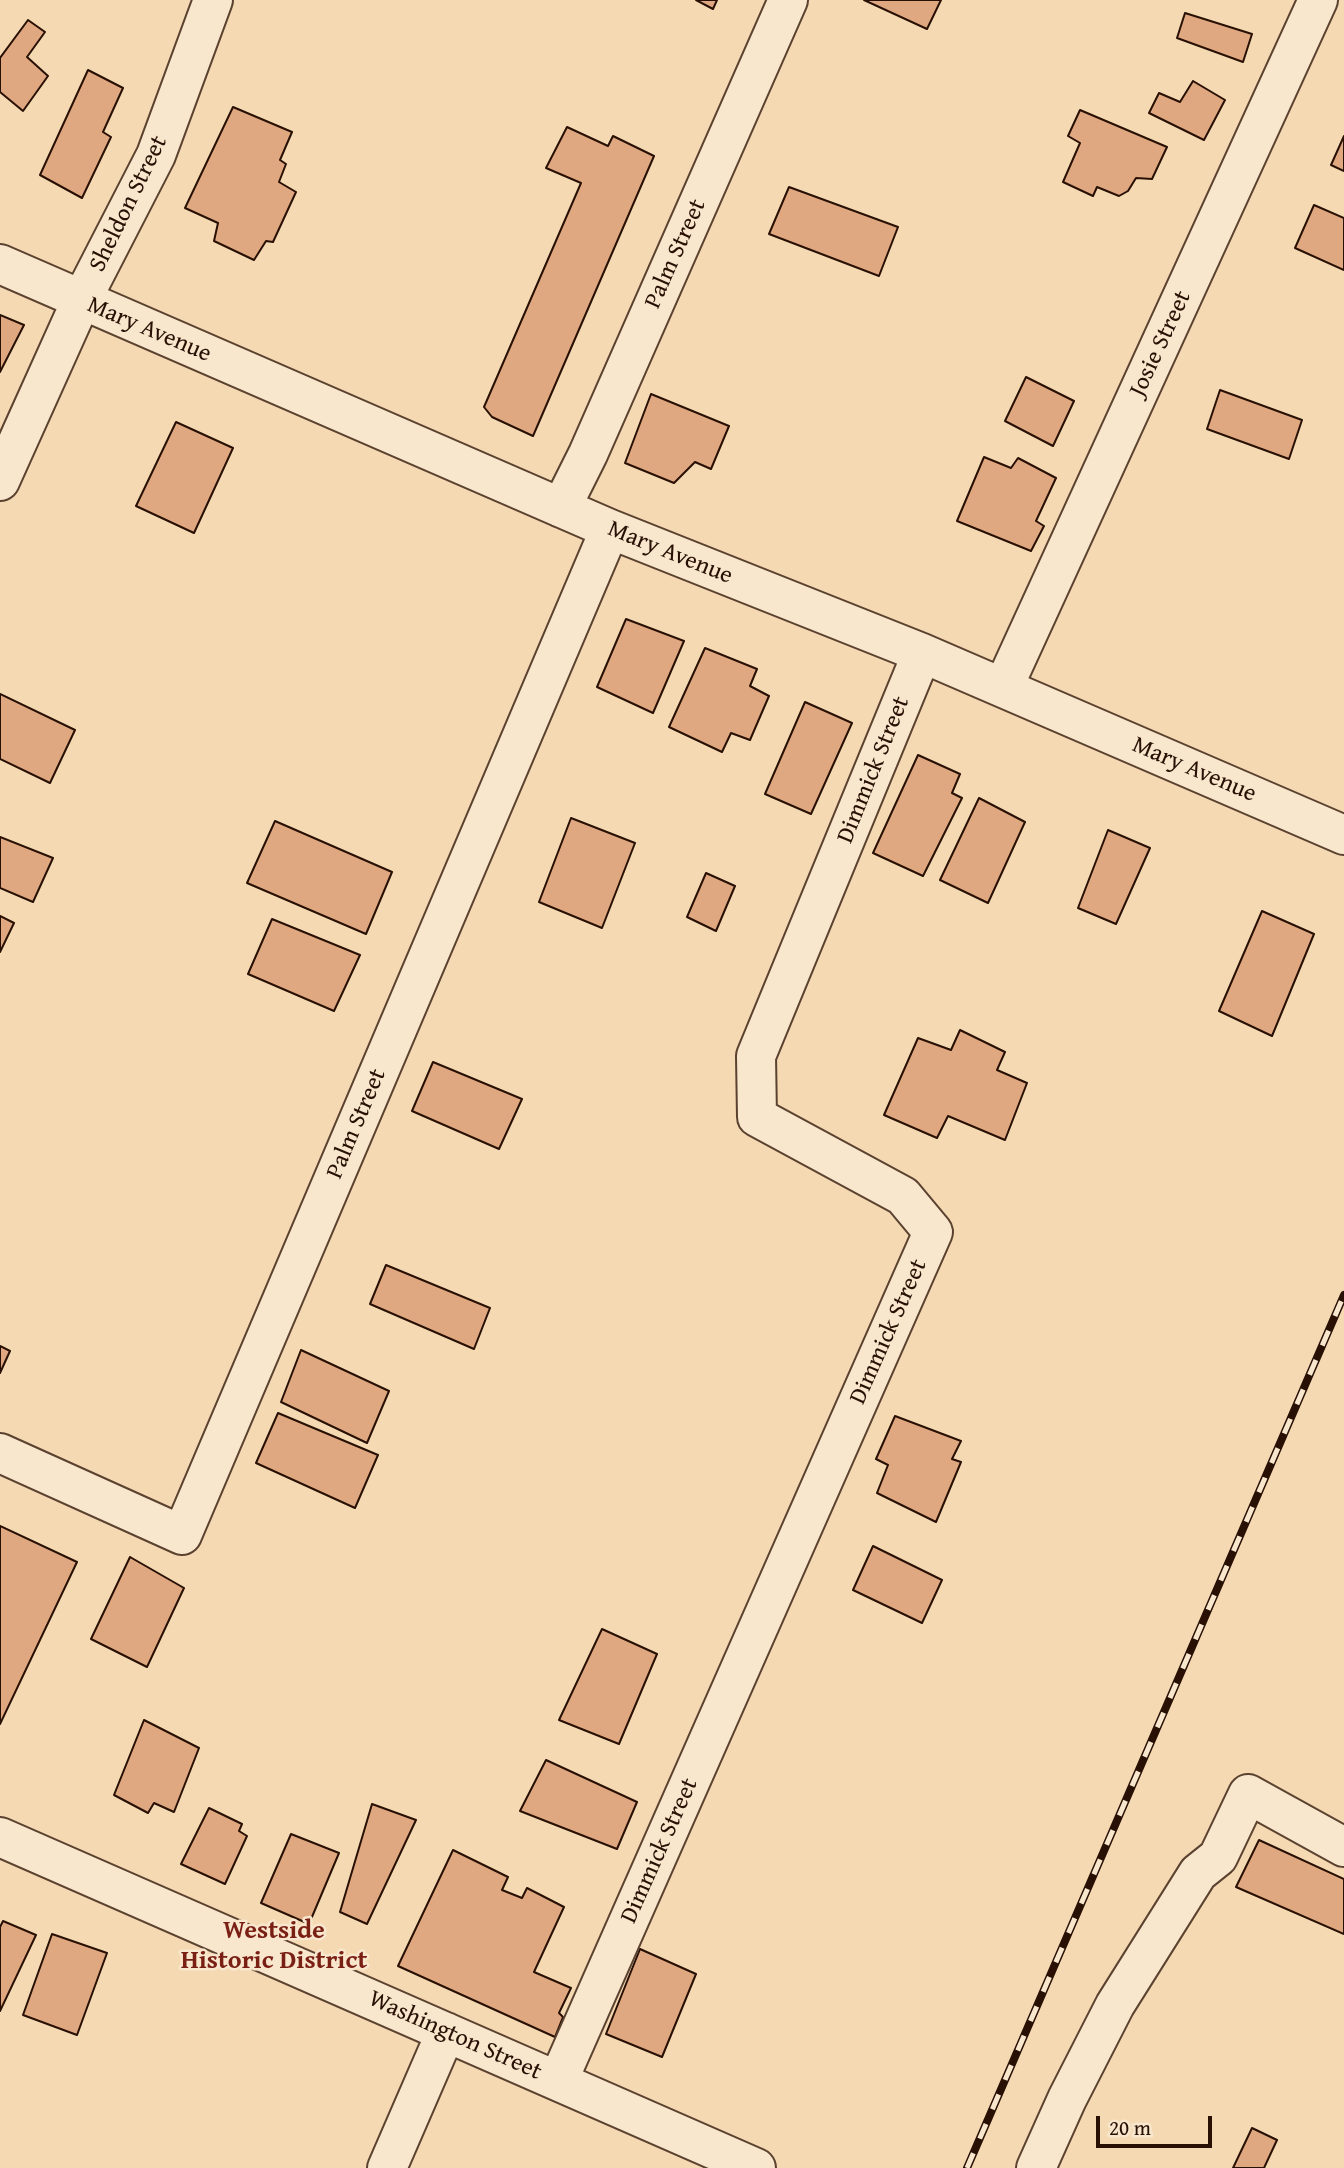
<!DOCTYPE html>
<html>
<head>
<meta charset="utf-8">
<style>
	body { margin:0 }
	#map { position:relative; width:1344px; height:2168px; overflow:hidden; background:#f4d9b2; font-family:"Gentium Book Plus",serif }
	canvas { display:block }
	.scale { position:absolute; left:1096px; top:2116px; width:116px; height:32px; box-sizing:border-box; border:4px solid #281004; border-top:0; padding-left:9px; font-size:21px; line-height:24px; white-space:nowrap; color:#281004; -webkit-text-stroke:5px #f8e6cd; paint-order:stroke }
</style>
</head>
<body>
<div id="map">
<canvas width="1344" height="2168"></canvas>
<div class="scale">20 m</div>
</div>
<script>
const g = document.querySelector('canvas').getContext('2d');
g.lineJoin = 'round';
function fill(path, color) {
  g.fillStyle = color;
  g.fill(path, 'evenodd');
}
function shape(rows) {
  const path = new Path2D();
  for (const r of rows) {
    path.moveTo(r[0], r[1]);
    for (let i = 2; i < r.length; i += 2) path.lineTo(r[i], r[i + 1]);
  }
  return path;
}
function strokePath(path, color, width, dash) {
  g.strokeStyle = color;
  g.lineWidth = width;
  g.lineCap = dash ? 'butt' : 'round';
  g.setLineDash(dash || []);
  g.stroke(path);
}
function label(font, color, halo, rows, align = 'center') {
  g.font = font + ' "Gentium Book Plus",serif';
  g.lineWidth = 5;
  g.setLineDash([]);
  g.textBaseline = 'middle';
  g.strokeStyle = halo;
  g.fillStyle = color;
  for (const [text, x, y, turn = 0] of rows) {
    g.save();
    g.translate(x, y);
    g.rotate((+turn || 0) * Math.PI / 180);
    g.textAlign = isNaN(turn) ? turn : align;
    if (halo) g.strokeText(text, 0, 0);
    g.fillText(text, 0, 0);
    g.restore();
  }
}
const building = shape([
	[696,0,717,0,713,9,696,0],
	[864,0,941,0,927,29,864,0],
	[1185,13,1252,34,1243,62,1177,38,1185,13],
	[28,20,45,32,27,57,48,76,23,111,0,92,0,58,28,20],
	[88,70,123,88,103,132,111,137,82,198,40,175,88,70],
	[1193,81,1225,100,1204,140,1149,113,1159,93,1180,102,1193,81],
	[233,107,292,132,280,160,286,164,279,182,296,192,273,242,266,241,254,260,214,241,218,223,185,208,233,107],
	[1080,110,1167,147,1152,179,1136,178,1128,191,1119,196,1097,187,1093,196,1063,182,1080,143,1068,136,1080,110],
	[567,127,608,146,613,136,654,156,533,436,492,417,484,407,581,183,546,168,567,127],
	[1344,136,1344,171,1331,165,1344,136],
	[789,187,898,227,879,276,769,234,789,187],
	[1314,205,1344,218,1344,270,1295,248,1314,205],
	[0,315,24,325,0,372,0,315],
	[1026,377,1074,401,1053,446,1005,421,1026,377],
	[1220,390,1302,420,1289,459,1207,429,1220,390],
	[651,394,729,426,711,469,695,462,674,483,625,463,651,394],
	[176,422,233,448,194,533,136,506,176,422],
	[984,457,1011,468,1018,458,1056,478,1036,521,1044,526,1031,551,957,521,984,457],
	[626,619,684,641,653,713,597,687,626,619],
	[705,648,757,669,750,686,769,696,750,740,731,733,722,752,669,727,705,648],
	[0,694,75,730,50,783,0,759,0,694],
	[805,702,852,723,811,814,765,794,805,702],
	[918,755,960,774,952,793,962,798,923,876,873,853,918,755],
	[979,798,1025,822,988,903,940,880,979,798],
	[571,818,635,843,602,928,539,902,571,818],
	[275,821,392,872,366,934,247,883,275,821],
	[1108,830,1150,848,1116,924,1078,908,1108,830],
	[0,837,53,858,33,902,0,888,0,837],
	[706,873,735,886,716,931,687,917,706,873],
	[1262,911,1314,934,1272,1036,1219,1011,1262,911],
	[0,916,14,923,0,952,0,916],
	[272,919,360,955,334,1011,248,974,272,919],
	[960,1030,1005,1052,997,1070,1027,1083,1005,1140,948,1116,937,1138,884,1115,918,1038,951,1050,960,1030],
	[433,1062,522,1099,499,1149,412,1111,433,1062],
	[386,1265,490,1308,474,1349,370,1304,386,1265],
	[0,1346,10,1351,0,1373,0,1346],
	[301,1350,389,1391,367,1443,281,1402,301,1350],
	[278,1413,378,1455,355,1508,256,1463,278,1413],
	[895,1416,961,1441,952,1459,961,1462,936,1522,877,1493,888,1465,876,1459,895,1416],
	[0,1526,77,1562,0,1724,0,1526],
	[873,1546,942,1580,922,1623,853,1590,873,1546],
	[130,1557,184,1588,147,1667,91,1639,130,1557],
	[602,1629,657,1654,619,1744,559,1720,602,1629],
	[144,1720,199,1748,174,1812,154,1803,148,1813,114,1795,144,1720],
	[546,1760,637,1802,617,1849,520,1811,546,1760],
	[372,1804,416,1820,367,1924,340,1912,372,1804],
	[209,1808,242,1824,239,1831,247,1836,225,1884,181,1864,209,1808],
	[291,1834,339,1853,309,1924,261,1903,291,1834],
	[1259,1840,1344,1879,1344,1934,1236,1887,1259,1840],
	[453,1850,508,1877,502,1890,522,1898,527,1888,564,1907,534,1972,571,1988,559,2013,563,2017,555,2037,398,1966,453,1850],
	[3,1921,36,1935,0,2011,0,1927,3,1921],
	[52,1934,107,1953,77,2035,23,2015,52,1934],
	[640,1949,696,1974,662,2057,606,2034,640,1949],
	[1252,2128,1277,2140,1264,2168,1233,2168,1252,2128]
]);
const minor = shape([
	[0,264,610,529,922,653,1344,835],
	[0,481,81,301,156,155,213,0],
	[561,508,588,454,788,0],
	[1003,688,1318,0],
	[0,1453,182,1535,610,529],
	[0,1837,756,2168],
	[558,2081,933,1232,903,1196,757,1117,756,1056,922,653],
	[387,2168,446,2032],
	[1036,2168,1067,2099,1115,2005,1198,1873,1218,1857,1248,1794,1344,1847]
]);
const rail = shape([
	[967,2168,1344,1295]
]);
const streetNames = [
	["Sheldon Street",129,204,-64],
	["Palm Street",676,254,-66],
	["Mary Avenue",149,330,23],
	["Josie Street",1161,344,-65],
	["Mary Avenue",670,553,22],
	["Dimmick Street",874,770,-68],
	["Mary Avenue",1194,770,23],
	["Palm Street",357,1124,-67],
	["Dimmick Street",889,1332,-66],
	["Dimmick Street",660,1851,-66],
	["Washington Street",455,2036,24]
];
const neighbourhoodNames = [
	["Westside",274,1931],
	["Historic District",274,1961]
];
fill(building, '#dfa880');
strokePath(building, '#281004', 2);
strokePath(minor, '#5b4230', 42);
strokePath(minor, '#f8e6cd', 38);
strokePath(rail, '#281004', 8);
strokePath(rail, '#f8e6cd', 5, [16]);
label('24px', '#281004', '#f8e6cd', streetNames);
label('bold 26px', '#7a1f14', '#f8e6cd', neighbourhoodNames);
</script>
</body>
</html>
